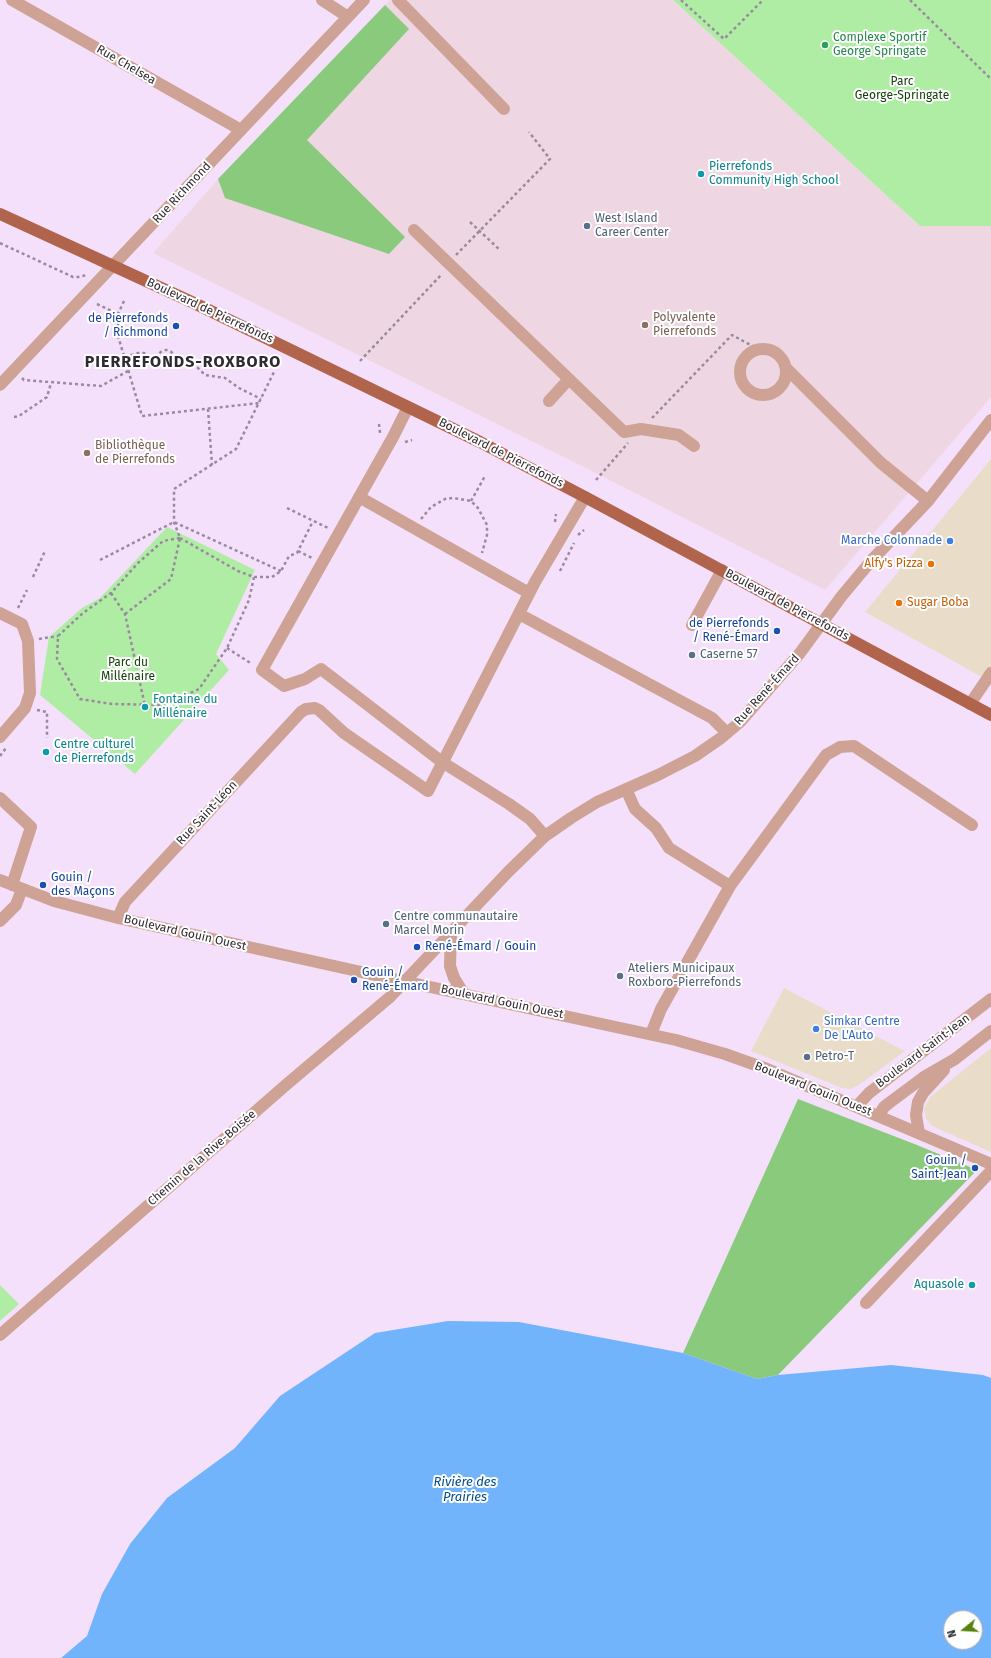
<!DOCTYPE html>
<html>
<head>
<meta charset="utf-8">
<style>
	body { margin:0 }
	#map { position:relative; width:991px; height:1658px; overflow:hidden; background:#f5e0fc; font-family:"Fira Sans",sans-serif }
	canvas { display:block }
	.north { position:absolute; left:943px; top:1610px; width:40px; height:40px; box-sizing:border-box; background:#fff; border:1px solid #aca9ad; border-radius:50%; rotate:252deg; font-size:11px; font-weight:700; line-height:16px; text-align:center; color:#302933 }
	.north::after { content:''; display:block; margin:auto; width:14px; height:18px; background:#57830d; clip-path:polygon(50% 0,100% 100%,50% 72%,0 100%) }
</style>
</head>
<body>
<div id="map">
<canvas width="991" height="1658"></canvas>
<div class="north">N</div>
</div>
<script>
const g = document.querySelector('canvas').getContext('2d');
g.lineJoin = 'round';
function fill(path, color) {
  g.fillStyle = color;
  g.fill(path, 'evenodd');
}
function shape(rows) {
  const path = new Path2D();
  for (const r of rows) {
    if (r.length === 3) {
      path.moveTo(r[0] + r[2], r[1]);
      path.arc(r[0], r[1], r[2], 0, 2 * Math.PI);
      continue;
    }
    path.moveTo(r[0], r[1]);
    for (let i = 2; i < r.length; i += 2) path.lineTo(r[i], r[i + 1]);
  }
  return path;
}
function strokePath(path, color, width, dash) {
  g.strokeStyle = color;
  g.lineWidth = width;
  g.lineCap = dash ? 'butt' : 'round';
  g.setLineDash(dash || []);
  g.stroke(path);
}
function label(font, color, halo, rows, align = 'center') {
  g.font = font + ' "Fira Sans",sans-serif';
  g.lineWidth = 4;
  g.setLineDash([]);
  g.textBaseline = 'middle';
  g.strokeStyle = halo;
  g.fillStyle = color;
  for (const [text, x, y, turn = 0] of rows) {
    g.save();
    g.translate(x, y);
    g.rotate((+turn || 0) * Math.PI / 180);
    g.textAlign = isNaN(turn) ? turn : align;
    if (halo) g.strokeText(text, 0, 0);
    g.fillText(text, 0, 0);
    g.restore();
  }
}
const commercial = shape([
	[991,459,991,682,865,612],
	[784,988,895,1046,905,1051,859,1085,851,1089,842,1088,751,1051],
	[991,1048,991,1152,932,1126,926,1119,924,1109,930,1097]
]);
const education = shape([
	[390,0,673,0,920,226,991,226,991,397,825,590,590,470,153,253,218,179]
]);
const green = shape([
	[673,0,991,0,991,226,920,226],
	[167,527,255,570,216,654,229,670,135,774,40,695,49,637,82,608,100,598],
	[0,1285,19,1304,0,1321]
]);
const forest = shape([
	[385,5,409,29,307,140,405,237,389,254,225,198,218,179],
	[798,1099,917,1145,977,1170,778,1375,757,1379,683,1353]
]);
const water = shape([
	[448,1321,519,1322,683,1353,757,1379,778,1375,891,1365,983,1375,991,1378,991,1658,61,1658,87,1636,102,1594,130,1544,167,1498,235,1448,280,1396,375,1333],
	[951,1618,975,1618,975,1642,951,1642]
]);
const path = shape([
	[681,0,724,39,763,0],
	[910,0,991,79],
	[470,222,500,250],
	[0,243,73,277,78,277,87,275],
	[456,255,550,159,529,132],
	[124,301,118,314,118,336,142,416,259,403],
	[97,304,118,314],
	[166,358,8],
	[125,357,138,353,144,353,157,362,172,368,187,364,196,366,205,375,225,378,239,388,261,399],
	[173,357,187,363],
	[360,361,442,274],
	[22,378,24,380,101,386,128,371],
	[208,409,212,465],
	[14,417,19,416,47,397,51,383],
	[652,418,732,335,758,349],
	[379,424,380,433],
	[405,442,412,440],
	[596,480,628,443],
	[471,501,485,476],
	[287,508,328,528],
	[421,519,431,507,445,499,453,498,471,501,478,508,487,525,487,535,482,553],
	[555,522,556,514],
	[578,535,584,530],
	[180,538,238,571,254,577,249,600,227,648,199,689,164,705,112,704,80,699,57,659,58,636,83,613,111,593,138,563,163,541,180,538],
	[298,551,312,558],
	[100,560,174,522,281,571],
	[560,571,574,543],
	[33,577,45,551],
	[254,577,272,577,281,571,289,556,297,553,313,521],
	[111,593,125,614,145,706],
	[18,608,27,590],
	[125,614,171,579,180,538,174,522,174,489,236,449,274,372],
	[39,639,58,636],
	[227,648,252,664],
	[37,710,47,712,47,738],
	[0,756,6,748]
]);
const minor = shape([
	[12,0,241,130],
	[322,0,348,17],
	[398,0,504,109],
	[414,230,624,432,641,429,679,435,694,446],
	[763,372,23],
	[786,368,881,463,928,501],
	[0,385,364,0],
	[549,401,569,379],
	[408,407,393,437,262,670,284,686,305,679,321,669,442,762,509,804,530,819,545,836],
	[359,497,529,593],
	[0,613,22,624,28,641,30,693,25,708,0,737],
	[519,614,712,718,727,733],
	[692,625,722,570],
	[970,704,991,673],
	[626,789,635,809,656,828,669,848,730,886],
	[0,798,31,827,12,885],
	[0,880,54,901,118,918,384,977,676,1040,725,1054,767,1069,991,1164],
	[118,918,125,902,301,712,306,709,315,708,319,710,344,733,428,791,535,582,585,497],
	[0,921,16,905,22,889],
	[451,933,450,966,454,978,464,994],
	[651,1034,661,1009,730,886,826,755,840,747,854,746,972,825],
	[857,1106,869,1093,991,999],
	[879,1115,884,1107,889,1103,924,1077,955,1059,991,1031],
	[919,1133,916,1115,918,1102,923,1093,944,1070],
	[866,1303,991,1171],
	[0,1335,287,1084,390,997,508,872,545,836,571,818,597,802,658,775,695,756,721,738,740,722,800,653,841,597,871,561,928,501,991,420]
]);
const major = shape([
	[0,214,194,303,480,442,585,497,991,715]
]);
const markers = [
	[825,45,4,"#2e9e5b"],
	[701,174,4,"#0f9aa8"],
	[587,226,4,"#5c6f8a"],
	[645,325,4,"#8d6e63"],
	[176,326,4,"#1a4fb4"],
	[87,453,4,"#8d6e63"],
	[950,541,4,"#3f7fe0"],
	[931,564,4,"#e8710a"],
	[899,603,4,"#e8710a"],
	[777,631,4,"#1a4fb4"],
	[692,655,4,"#5c6f8a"],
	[145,707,4,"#0f9aa8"],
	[46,752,4,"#0f9aa8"],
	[43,885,4,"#1a4fb4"],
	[386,924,4,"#5c6f8a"],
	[417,947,4,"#1a4fb4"],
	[620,976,4,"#5c6f8a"],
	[354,980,4,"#1a4fb4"],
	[816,1029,4,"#3f7fe0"],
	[807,1057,4,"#5c6f8a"],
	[975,1168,4,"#1a4fb4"],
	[972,1285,4,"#0f9aa8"]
];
const leisureNames = [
	["Complexe Sportif",833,38],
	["George Springate",833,52]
];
const streetNames = [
	["Rue Chelsea",126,65,30],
	["Rue Richmond",182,193,-47],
	["Boulevard de Pierrefonds",210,311,25],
	["Boulevard de Pierrefonds",501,453,27],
	["Boulevard de Pierrefonds",787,605,28],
	["Rue René-Émard",767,690,-48],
	["Rue Saint-Léon",207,813,-47],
	["Boulevard Gouin Ouest",185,933,13],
	["Boulevard Gouin Ouest",502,1002,12],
	["Boulevard Saint-Jean",923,1051,-37],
	["Boulevard Gouin Ouest",813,1089,22],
	["Chemin de la Rive-Boisée",202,1158,-41]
];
const parkNames = [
	["Parc",902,82],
	["George-Springate",902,96],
	["Parc du",128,663],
	["Millénaire",128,677]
];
const cultureNames = [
	["Pierrefonds",709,167],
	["Community High School",709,181],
	["Fontaine du",153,700],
	["Millénaire",153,714],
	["Centre culturel",54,745],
	["de Pierrefonds",54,759],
	["Aquasole",964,1285,"right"]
];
const serviceNames = [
	["West Island",595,219],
	["Career Center",595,233],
	["Caserne 57",700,655],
	["Centre communautaire",394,917],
	["Marcel Morin",394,931],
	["Ateliers Municipaux",628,969],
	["Roxboro-Pierrefonds",628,983],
	["Petro-T",815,1057]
];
const educationNames = [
	["Polyvalente",653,318],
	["Pierrefonds",653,332],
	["Bibliothèque",95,446],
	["de Pierrefonds",95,460]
];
const transitNames = [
	["de Pierrefonds",168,319],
	["/ Richmond",168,333],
	["de Pierrefonds",769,624],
	["/ René-Émard",769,638],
	["Gouin /",51,878,"left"],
	["des Maçons",51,892,"left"],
	["René-Émard / Gouin",425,947,"left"],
	["Gouin /",362,973,"left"],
	["René-Émard",362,987,"left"],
	["Gouin /",967,1161],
	["Saint-Jean",967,1175]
];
const shopNames = [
	["Marche Colonnade",942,541],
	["Simkar Centre",824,1022,"left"],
	["De L'Auto",824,1036,"left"]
];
const foodNames = [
	["Alfy's Pizza",923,564],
	["Sugar Boba",907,603,"left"]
];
const waterNames = [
	["Rivière des",465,1482],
	["Prairies",465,1497]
];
const districtNames = [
	["PIERREFONDS-ROXBORO",183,363]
];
fill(commercial, '#e9dcc9');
fill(education, '#eed7e2');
fill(green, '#b0eda4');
fill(forest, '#8aca7d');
fill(water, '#71b4fc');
strokePath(path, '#998a9e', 2.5, [3, 3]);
strokePath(minor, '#cea294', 12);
strokePath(major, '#b1644c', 12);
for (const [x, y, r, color] of markers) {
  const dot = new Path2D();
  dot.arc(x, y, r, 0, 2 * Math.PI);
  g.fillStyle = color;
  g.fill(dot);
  strokePath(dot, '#fff', 1.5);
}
label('12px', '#27864d', '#fff', leisureNames, 'left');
label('12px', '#302933', '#fff', streetNames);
label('12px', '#16400c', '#fff', parkNames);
label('12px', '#0d838f', '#fff', cultureNames, 'left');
label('12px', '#4e5e75', '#fff', serviceNames, 'left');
label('12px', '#785e54', '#fff', educationNames, 'left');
label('12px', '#164399', '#fff', transitNames, 'right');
label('12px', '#366cbe', '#fff', shopNames, 'right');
label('12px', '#c56008', '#fff', foodNames, 'right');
label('italic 13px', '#004d8c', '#fff', waterNames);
g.letterSpacing = '1px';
label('bold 16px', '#302933', '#fff', districtNames);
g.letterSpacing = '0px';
</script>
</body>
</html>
